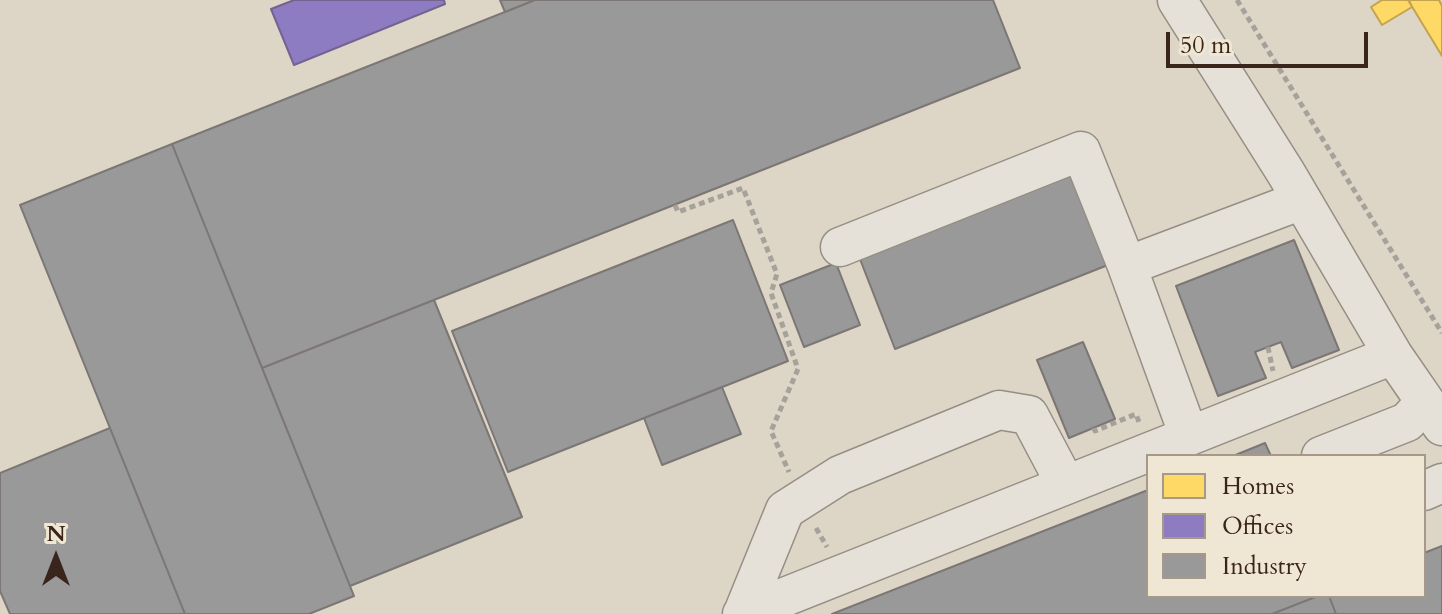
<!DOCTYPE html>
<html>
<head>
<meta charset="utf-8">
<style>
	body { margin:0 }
	#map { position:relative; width:1442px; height:614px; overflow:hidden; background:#ddd6c6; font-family:Cardo,serif }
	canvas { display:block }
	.legend { position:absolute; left:1146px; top:454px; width:280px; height:144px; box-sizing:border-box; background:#efe6d3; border:2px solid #a6998a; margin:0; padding:10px 14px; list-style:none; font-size:24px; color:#39251c }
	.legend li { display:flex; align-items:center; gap:16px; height:40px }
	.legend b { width:40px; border:2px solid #a6998a }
	.north { position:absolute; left:16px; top:518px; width:80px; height:80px; -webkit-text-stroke:6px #efe6d3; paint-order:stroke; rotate:0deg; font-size:22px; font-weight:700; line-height:32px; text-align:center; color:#39251c }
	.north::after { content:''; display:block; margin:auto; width:28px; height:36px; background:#39251c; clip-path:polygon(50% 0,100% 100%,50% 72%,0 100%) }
	.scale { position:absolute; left:1166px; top:32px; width:202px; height:36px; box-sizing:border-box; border:4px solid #39251c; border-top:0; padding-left:10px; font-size:24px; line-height:28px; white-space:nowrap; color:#39251c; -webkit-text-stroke:6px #efe6d3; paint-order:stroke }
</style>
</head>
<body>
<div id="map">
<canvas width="1442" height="614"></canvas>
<ul class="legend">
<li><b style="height:22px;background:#ffd966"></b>Homes</li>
<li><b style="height:22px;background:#8e7cc3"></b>Offices</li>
<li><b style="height:22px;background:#999"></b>Industry</li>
</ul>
<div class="north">N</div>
<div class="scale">50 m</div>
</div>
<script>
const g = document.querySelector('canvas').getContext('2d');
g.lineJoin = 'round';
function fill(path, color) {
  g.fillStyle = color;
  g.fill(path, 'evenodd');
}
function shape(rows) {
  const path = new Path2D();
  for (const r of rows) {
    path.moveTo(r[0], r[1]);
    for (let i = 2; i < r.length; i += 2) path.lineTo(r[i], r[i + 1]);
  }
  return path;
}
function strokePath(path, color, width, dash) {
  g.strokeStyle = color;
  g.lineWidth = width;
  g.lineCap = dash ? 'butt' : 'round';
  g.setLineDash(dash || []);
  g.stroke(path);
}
const homes = shape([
	[1382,0,1409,0,1412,7,1382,25,1371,7,1382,0],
	[1408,0,1439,0,1442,6,1442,56,1408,0]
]);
const offices = shape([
	[294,0,444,0,445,4,294,65,271,9,294,0]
]);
const industry = shape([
	[500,0,535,0,505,12,500,0],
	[535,0,993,0,1020,68,262,368,172,144,535,0],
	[172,144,354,596,309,614,185,614,20,205,172,144],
	[1075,168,1113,263,895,349,858,254,1075,168],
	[733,220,788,361,508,472,452,331,733,220],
	[1294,240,1339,350,1292,368,1281,342,1255,352,1266,378,1218,396,1176,286,1294,240],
	[836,263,860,325,804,347,780,285,836,263],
	[434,300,522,517,350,586,262,368,434,300],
	[1083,342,1115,419,1069,438,1037,360,1083,342],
	[722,387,741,434,662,465,644,418,722,387],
	[110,428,185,614,10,614,0,591,0,473,110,428],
	[1265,443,1271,456,1233,456,1265,443],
	[1148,490,1148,596,1318,596,1272,614,832,614,1148,490],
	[1442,546,1442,614,1336,614,1329,596,1424,596,1424,553,1442,546],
	[1318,596,1329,596,1336,614,1272,614,1318,596]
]);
const path = shape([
	[1237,0,1442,333],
	[675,205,678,212,743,188,777,274,771,293,798,369,771,431,789,472],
	[1268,347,1273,371],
	[1094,428,1095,431,1136,414,1140,425],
	[816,528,827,547]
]);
const minor = shape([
	[1177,0,1286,173,1393,355,1442,426],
	[840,247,1081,151,1127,266,1189,436],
	[1127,266,1302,200],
	[1321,456,1407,422,1425,402],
	[1424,491,1442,483],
	[743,613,785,510,840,475,999,410,1029,415,1066,485],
	[742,614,1393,355]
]);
fill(homes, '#ffd966');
strokePath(homes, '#c4a350', 2);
fill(offices, '#8e7cc3');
strokePath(offices, '#746291', 2);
fill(industry, '#999');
strokePath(industry, '#7c7674', 2);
strokePath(minor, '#958e84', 41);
strokePath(path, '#a7a19b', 5, [6, 4]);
strokePath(minor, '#e5e1d9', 38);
</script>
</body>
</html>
